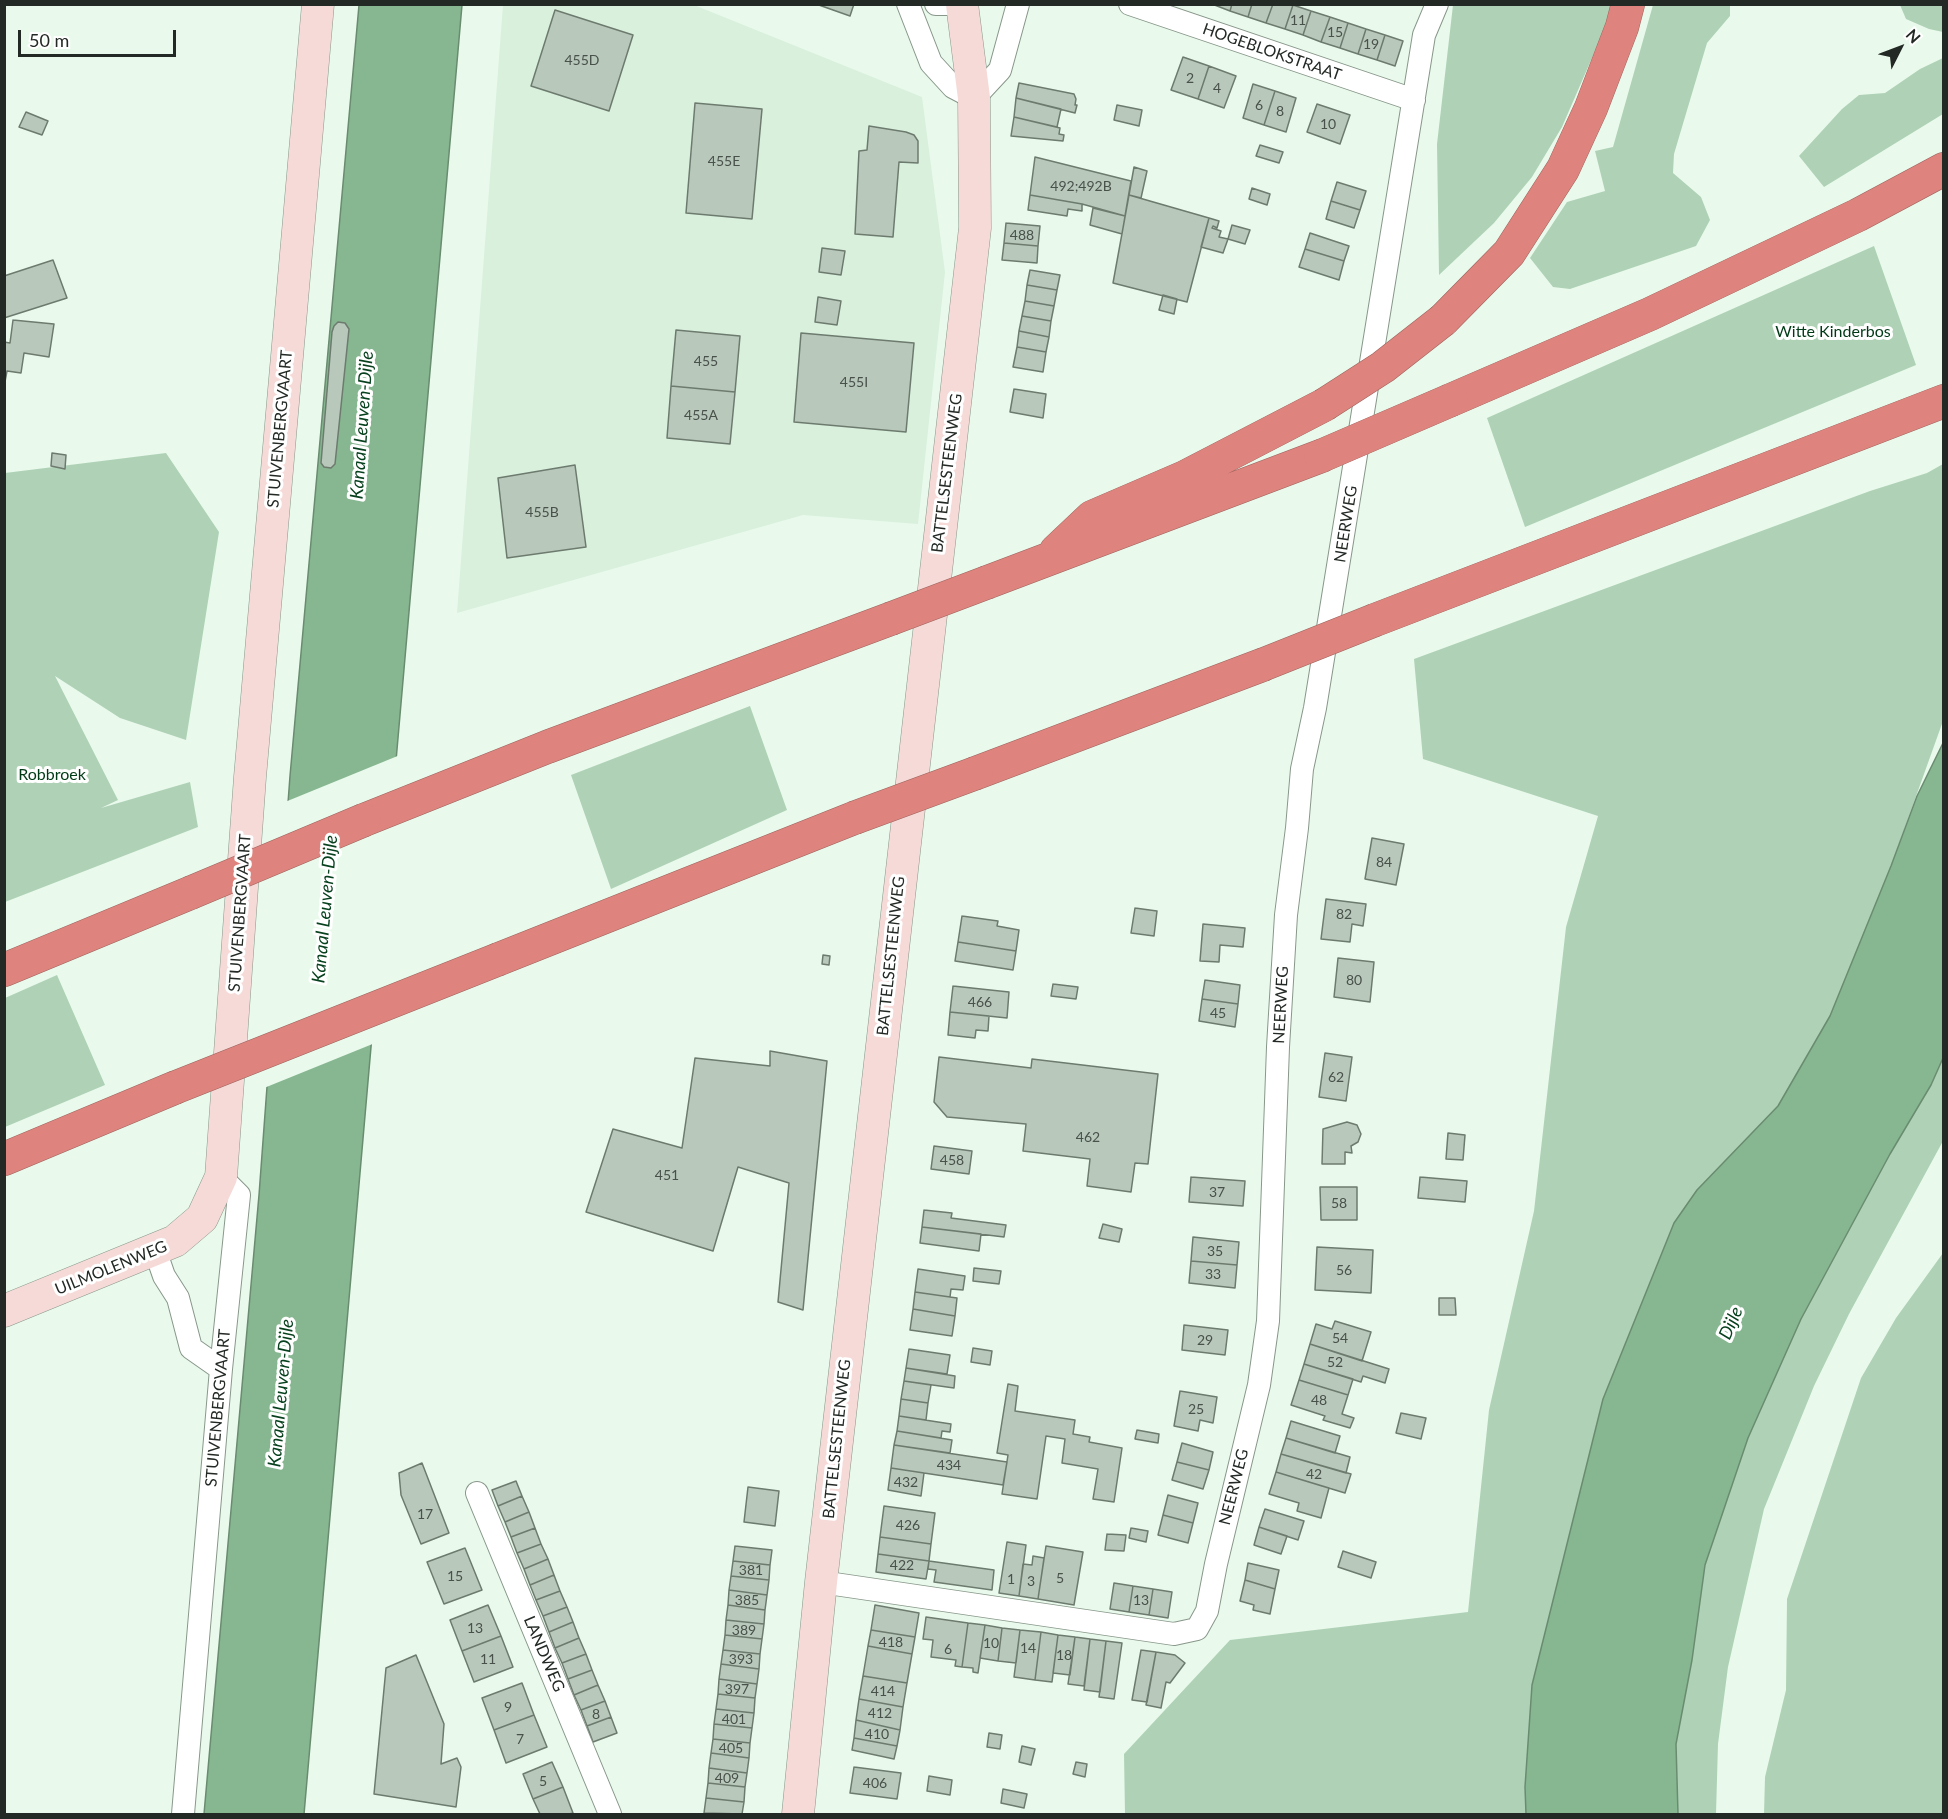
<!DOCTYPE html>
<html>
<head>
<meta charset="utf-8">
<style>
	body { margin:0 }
	#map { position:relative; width:1948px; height:1819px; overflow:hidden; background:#e9faec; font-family:Lato,sans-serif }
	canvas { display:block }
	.frame { position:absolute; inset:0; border:6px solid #232924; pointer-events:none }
	.north { position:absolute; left:1870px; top:18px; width:60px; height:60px; -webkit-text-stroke:4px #fff; paint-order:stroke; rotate:48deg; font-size:16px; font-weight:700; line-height:24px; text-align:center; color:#232924 }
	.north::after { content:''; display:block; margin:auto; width:21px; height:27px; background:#232924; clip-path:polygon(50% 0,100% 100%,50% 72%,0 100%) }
	.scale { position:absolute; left:18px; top:30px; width:158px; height:27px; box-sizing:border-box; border:3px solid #232924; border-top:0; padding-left:8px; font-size:18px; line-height:21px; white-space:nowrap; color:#232924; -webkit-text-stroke:4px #fff; paint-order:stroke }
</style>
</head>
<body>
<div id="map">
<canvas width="1948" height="1819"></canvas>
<div class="frame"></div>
<div class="north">N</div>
<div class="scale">50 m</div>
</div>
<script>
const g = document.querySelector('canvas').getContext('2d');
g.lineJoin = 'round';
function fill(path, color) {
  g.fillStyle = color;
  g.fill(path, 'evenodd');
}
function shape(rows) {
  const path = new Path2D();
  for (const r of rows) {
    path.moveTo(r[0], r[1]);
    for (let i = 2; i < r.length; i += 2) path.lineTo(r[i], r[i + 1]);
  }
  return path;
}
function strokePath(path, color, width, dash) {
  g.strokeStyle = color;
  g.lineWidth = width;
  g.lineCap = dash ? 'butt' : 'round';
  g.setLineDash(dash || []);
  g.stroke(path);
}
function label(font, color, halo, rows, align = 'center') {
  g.font = font + ' Lato,sans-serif';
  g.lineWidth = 6;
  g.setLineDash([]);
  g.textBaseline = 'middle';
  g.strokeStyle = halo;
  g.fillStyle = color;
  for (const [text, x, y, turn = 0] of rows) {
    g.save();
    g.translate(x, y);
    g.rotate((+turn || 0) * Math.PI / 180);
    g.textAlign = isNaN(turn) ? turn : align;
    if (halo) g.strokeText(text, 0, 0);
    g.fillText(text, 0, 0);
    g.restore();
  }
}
const built = shape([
	[503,5,694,5,922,97,945,272,918,524,803,515,457,613]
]);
const green = shape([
	[1453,5,1615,5,1562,127,1532,177,1494,223,1439,275,1437,144],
	[1653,5,1730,5,1730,16,1707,43,1674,154,1673,173,1701,197,1710,220,1696,246,1570,289,1553,287,1530,258,1567,202,1605,191,1595,151,1613,147],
	[1900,5,1943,5,1943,32,1929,29,1906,19],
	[1943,58,1943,114,1824,187,1799,156,1842,109,1859,95,1885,93,1920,69],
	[1874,246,1916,365,1525,527,1487,418],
	[166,453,219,532,186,740,120,718,55,676,118,800,101,808,190,782,198,827,5,902,5,473],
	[1943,464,1943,721,1891,866,1831,1014,1777,1108,1674,1223,1603,1399,1532,1685,1527,1814,1125,1814,1124,1754,1230,1640,1468,1612,1489,1410,1534,1211,1566,927,1598,816,1423,759,1414,659,1870,491,1927,473],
	[750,706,787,810,611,889,571,775],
	[57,975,105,1085,5,1127,5,998],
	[1943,1058,1943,1141,1849,1314,1814,1386,1764,1509,1728,1667,1718,1744,1716,1814,1678,1814,1676,1744,1692,1660,1705,1565,1748,1438,1801,1319,1890,1154,1931,1085],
	[1943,1253,1943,1814,1764,1814,1765,1777,1786,1690,1787,1599,1861,1378,1896,1318]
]);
const water = shape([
	[359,5,462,5,304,1814,204,1814,259,1195,290,776,359,5],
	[1943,743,1943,1058,1931,1085,1890,1154,1801,1319,1748,1438,1705,1565,1692,1660,1676,1744,1678,1814,1526,1814,1525,1787,1532,1685,1603,1399,1674,1223,1697,1190,1778,1106,1830,1016,1891,866,1917,796,1943,743]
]);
const pier = shape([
	[400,755,375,1043,264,1088,285,802]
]);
const building = shape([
	[816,4,854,4,850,16,816,4],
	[1212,4,1232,4,1230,11,1212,4],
	[1232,4,1252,4,1248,17,1230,11,1232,4],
	[1252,4,1273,4,1266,23,1248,17,1252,4],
	[1273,4,1293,5,1285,29,1266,23,1273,4],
	[1293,5,1311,11,1303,35,1285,29,1293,5],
	[555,10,633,35,609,111,531,86,555,10],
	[1311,11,1330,17,1321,42,1303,35,1311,11],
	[1330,17,1348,23,1340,48,1321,42,1330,17],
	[1348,23,1366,29,1358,54,1340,48,1348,23],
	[1366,29,1385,35,1377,60,1358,54,1366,29],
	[1385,35,1403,41,1395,66,1377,60,1385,35],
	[1183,57,1209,66,1198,99,1171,90,1183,57],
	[1209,66,1236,76,1224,108,1198,99,1209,66],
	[1019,83,1074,94,1076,99,1075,105,1077,105,1075,113,1016,98,1019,83],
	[1253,84,1275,91,1264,125,1243,118,1253,84],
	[1275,91,1296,98,1286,132,1264,125,1275,91],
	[1016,98,1061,109,1057,127,1014,117,1016,98],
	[695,103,762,109,752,219,686,213,695,103],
	[1317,104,1350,115,1340,144,1307,132,1317,104],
	[1117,105,1142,110,1139,126,1114,120,1117,105],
	[26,112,48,121,42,135,19,127,26,112],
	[1014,117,1060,128,1059,134,1064,135,1063,141,1011,136,1014,117],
	[869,126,906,132,914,135,918,141,918,163,899,162,893,237,855,234,859,151,867,150,869,126],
	[1260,145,1283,152,1279,163,1256,156,1260,145],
	[1035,157,1131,181,1125,216,1082,204,1030,195,1035,157],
	[1134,167,1147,171,1141,198,1129,195,1134,167],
	[1337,182,1366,191,1360,210,1331,201,1337,182],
	[1252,188,1270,194,1267,205,1249,199,1252,188],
	[1030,195,1082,204,1082,211,1068,209,1067,216,1028,210,1030,195],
	[1129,195,1209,218,1187,302,1113,283,1129,195],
	[1331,201,1360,210,1354,228,1326,219,1331,201],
	[1093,208,1125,216,1122,234,1090,225,1093,208],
	[1209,218,1219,221,1217,228,1213,226,1212,228,1221,231,1219,237,1228,239,1223,253,1201,247,1209,218],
	[1006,223,1040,226,1038,246,1004,243,1006,223],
	[1232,225,1250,230,1245,244,1228,239,1232,225],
	[1310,233,1349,246,1344,261,1305,249,1310,233],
	[1004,243,1038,246,1037,263,1002,260,1004,243],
	[822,248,845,251,841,275,819,272,822,248],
	[1305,249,1344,261,1339,280,1299,267,1305,249],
	[53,260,67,298,4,318,4,276,53,260],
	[1030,270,1060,275,1057,290,1027,285,1030,270],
	[1027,285,1057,290,1054,306,1025,301,1027,285],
	[1163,295,1177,299,1174,314,1159,310,1163,295],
	[818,297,841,301,837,325,815,322,818,297],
	[1025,301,1054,306,1051,321,1022,316,1025,301],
	[1022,316,1051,321,1049,337,1019,331,1022,316],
	[13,320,54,324,49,357,24,353,21,373,7,371,4,387,4,342,10,343,13,320],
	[338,322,345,323,349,329,335,464,331,468,324,467,321,463,332,332,334,326,338,322],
	[676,330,740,336,735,392,671,386,676,330],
	[1019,331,1049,337,1046,352,1017,347,1019,331],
	[801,333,914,343,906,432,794,422,801,333],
	[1017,347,1046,352,1043,372,1013,367,1017,347],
	[671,386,735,392,730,444,667,438,671,386],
	[1014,389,1046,394,1043,418,1010,412,1014,389],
	[52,453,66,455,65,469,51,466,52,453],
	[575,465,586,547,507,558,498,478,575,465],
	[1372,838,1404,844,1396,885,1365,879,1372,838],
	[1326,899,1366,904,1363,926,1352,924,1350,942,1321,939,1326,899],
	[1135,908,1157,911,1154,936,1131,933,1135,908],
	[962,916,998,921,997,926,1019,930,1016,951,958,942,962,916],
	[1203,924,1245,928,1243,947,1220,945,1219,962,1200,961,1203,924],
	[958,942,1016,951,1013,970,955,961,958,942],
	[823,955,830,956,829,965,822,964,823,955],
	[1338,958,1374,962,1370,1002,1334,997,1338,958],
	[1205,980,1240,985,1238,1004,1202,999,1205,980],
	[1053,984,1078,987,1076,999,1051,996,1053,984],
	[953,986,1009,992,1007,1018,950,1012,953,986],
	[1202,999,1238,1004,1235,1027,1199,1021,1202,999],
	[950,1012,989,1016,988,1031,976,1030,975,1038,948,1035,950,1012],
	[770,1051,827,1061,803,1310,778,1302,789,1183,738,1167,713,1251,586,1212,613,1129,682,1148,695,1058,770,1066,770,1051],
	[1325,1053,1352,1057,1346,1101,1319,1097,1325,1053],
	[939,1057,1031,1068,1032,1059,1158,1074,1148,1164,1135,1163,1131,1192,1087,1186,1090,1159,1023,1151,1026,1124,947,1117,934,1102,939,1057],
	[1347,1122,1357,1125,1361,1134,1358,1142,1351,1146,1352,1153,1345,1152,1345,1164,1322,1164,1323,1129,1347,1122],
	[1448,1133,1465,1135,1463,1160,1446,1159,1448,1133],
	[934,1146,972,1151,969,1174,931,1169,934,1146],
	[1191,1177,1245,1181,1243,1206,1189,1202,1191,1177],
	[1420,1177,1467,1181,1465,1202,1418,1198,1420,1177],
	[1320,1187,1357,1187,1357,1220,1321,1220,1320,1187],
	[924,1210,952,1213,951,1218,1006,1225,1004,1237,922,1227,924,1210],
	[1103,1224,1122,1229,1119,1242,1099,1238,1103,1224],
	[922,1227,981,1234,979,1251,920,1243,922,1227],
	[1193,1237,1239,1242,1237,1265,1191,1261,1193,1237],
	[1317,1247,1373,1250,1371,1293,1315,1290,1317,1247],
	[1191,1261,1237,1265,1235,1288,1189,1283,1191,1261],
	[974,1268,1001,1271,999,1284,973,1281,974,1268],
	[918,1269,965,1276,963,1290,951,1289,950,1297,915,1292,918,1269],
	[915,1292,957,1298,955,1316,913,1309,915,1292],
	[1439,1298,1455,1298,1456,1315,1439,1315,1439,1298],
	[913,1309,955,1316,952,1336,910,1330,913,1309],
	[1335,1321,1371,1332,1362,1361,1310,1344,1316,1324,1332,1329,1335,1321],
	[1184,1325,1228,1330,1225,1355,1182,1350,1184,1325],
	[1310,1344,1389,1369,1385,1383,1363,1376,1361,1382,1304,1364,1310,1344],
	[973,1348,992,1351,990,1365,971,1362,973,1348],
	[909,1349,950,1355,947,1374,906,1368,909,1349],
	[1304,1364,1353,1379,1348,1395,1299,1380,1304,1364],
	[906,1368,955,1376,954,1388,904,1381,906,1368],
	[1299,1380,1348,1395,1342,1414,1354,1418,1350,1428,1323,1420,1325,1416,1291,1405,1299,1380],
	[904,1381,931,1385,928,1403,901,1399,904,1381],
	[1008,1384,1018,1386,1015,1411,1075,1420,1073,1434,1090,1437,1089,1442,1122,1448,1114,1502,1093,1499,1098,1469,1062,1463,1065,1439,1046,1436,1037,1499,1002,1494,1008,1455,997,1453,1008,1384],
	[1180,1391,1217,1397,1213,1423,1200,1420,1198,1431,1174,1426,1180,1391],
	[901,1399,928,1403,926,1420,899,1416,901,1399],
	[1401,1413,1426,1418,1421,1439,1396,1433,1401,1413],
	[899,1416,951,1424,950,1432,942,1431,941,1438,897,1431,899,1416],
	[1291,1421,1340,1436,1335,1453,1286,1438,1291,1421],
	[1137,1430,1159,1434,1158,1443,1135,1439,1137,1430],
	[897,1431,952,1440,950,1453,894,1445,897,1431],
	[1286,1438,1350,1457,1346,1473,1281,1454,1286,1438],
	[1182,1443,1213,1452,1209,1470,1177,1462,1182,1443],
	[894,1445,1007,1462,1003,1485,891,1468,894,1445],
	[1281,1454,1351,1474,1345,1493,1276,1472,1281,1454],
	[1177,1462,1209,1470,1203,1489,1172,1480,1177,1462],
	[422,1463,449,1533,421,1544,401,1495,399,1473,422,1463],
	[891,1468,924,1473,921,1496,888,1490,891,1468],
	[1276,1472,1329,1488,1321,1518,1297,1511,1299,1503,1269,1494,1276,1472],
	[516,1481,522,1496,498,1506,492,1490,516,1481],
	[748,1487,779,1491,775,1526,744,1522,748,1487],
	[1168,1495,1198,1503,1193,1523,1163,1515,1168,1495],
	[522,1496,529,1512,505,1522,498,1506,522,1496],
	[884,1506,935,1513,931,1544,880,1537,884,1506],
	[1265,1509,1304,1521,1298,1540,1259,1527,1265,1509],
	[529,1512,535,1528,511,1537,505,1522,529,1512],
	[1163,1515,1193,1523,1188,1543,1158,1535,1163,1515],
	[1259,1527,1287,1536,1281,1554,1254,1545,1259,1527],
	[535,1528,541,1544,517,1553,511,1537,535,1528],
	[1131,1528,1148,1531,1146,1542,1129,1538,1131,1528],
	[1107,1534,1126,1535,1124,1551,1105,1550,1107,1534],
	[880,1537,931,1544,929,1561,878,1554,880,1537],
	[1007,1542,1026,1545,1019,1596,999,1593,1007,1542],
	[541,1544,548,1559,524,1569,517,1553,541,1544],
	[735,1546,772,1550,770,1565,733,1561,735,1546],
	[1046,1546,1083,1552,1074,1605,1038,1599,1046,1546],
	[465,1548,482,1590,444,1604,427,1562,465,1548],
	[1343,1551,1376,1562,1371,1578,1338,1567,1343,1551],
	[878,1554,929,1561,926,1579,876,1572,878,1554],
	[1033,1556,1044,1558,1038,1599,1019,1596,1023,1564,1032,1565,1033,1556],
	[548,1559,554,1575,530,1585,524,1569,548,1559],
	[733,1561,770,1565,769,1580,731,1576,733,1561],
	[929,1561,994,1570,992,1590,934,1582,936,1570,928,1569,929,1561],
	[1248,1563,1279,1570,1275,1589,1245,1580,1248,1563],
	[554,1575,560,1591,536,1600,530,1585,554,1575],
	[731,1576,769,1580,767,1595,729,1590,731,1576],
	[1245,1580,1275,1589,1270,1614,1253,1610,1254,1605,1240,1601,1245,1580],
	[1114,1583,1133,1586,1129,1612,1110,1609,1114,1583],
	[1133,1586,1153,1589,1149,1615,1129,1612,1133,1586],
	[1153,1589,1172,1592,1168,1618,1149,1615,1153,1589],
	[729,1590,767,1595,765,1610,728,1605,729,1590],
	[560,1591,567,1607,543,1616,536,1600,560,1591],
	[488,1605,501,1636,462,1651,450,1620,488,1605],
	[728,1605,765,1610,764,1624,726,1620,728,1605],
	[875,1605,919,1613,915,1637,871,1630,875,1605],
	[567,1607,573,1622,549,1632,543,1616,567,1607],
	[926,1617,968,1623,962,1667,955,1666,956,1660,931,1657,933,1640,923,1639,926,1617],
	[726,1620,764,1624,762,1639,725,1635,726,1620],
	[573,1622,579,1638,555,1648,549,1632,573,1622],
	[968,1623,985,1625,978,1673,973,1672,973,1668,962,1667,968,1623],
	[985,1625,1002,1628,998,1661,980,1658,985,1625],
	[1002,1628,1020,1630,1016,1663,998,1661,1002,1628],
	[871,1630,915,1637,912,1654,868,1646,871,1630],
	[1020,1630,1041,1632,1035,1680,1014,1677,1020,1630],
	[1041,1632,1058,1635,1052,1682,1035,1680,1041,1632],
	[725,1635,762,1639,760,1654,723,1650,725,1635],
	[1058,1635,1075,1637,1070,1675,1053,1673,1058,1635],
	[501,1636,513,1667,474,1682,462,1651,501,1636],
	[1075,1637,1090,1639,1084,1686,1068,1684,1075,1637],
	[579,1638,586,1654,562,1663,555,1648,579,1638],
	[1090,1639,1106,1641,1100,1692,1084,1690,1090,1639],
	[1106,1641,1122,1643,1114,1699,1099,1697,1106,1641],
	[868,1646,912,1654,907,1683,863,1676,868,1646],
	[723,1650,760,1654,759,1669,721,1664,723,1650],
	[1141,1650,1156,1652,1147,1702,1132,1700,1141,1650],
	[1156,1652,1175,1655,1185,1663,1170,1683,1166,1682,1161,1708,1146,1705,1156,1652],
	[586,1654,592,1670,568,1679,562,1663,586,1654],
	[416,1655,444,1724,441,1764,457,1758,461,1767,456,1807,374,1794,386,1668,416,1655],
	[721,1664,759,1669,757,1684,719,1679,721,1664],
	[592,1670,598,1685,574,1695,568,1679,592,1670],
	[863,1676,907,1683,903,1707,859,1699,863,1676],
	[719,1679,757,1684,755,1698,718,1694,719,1679],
	[522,1683,534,1715,494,1730,482,1698,522,1683],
	[598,1685,605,1701,581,1710,574,1695,598,1685],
	[718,1694,755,1698,754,1713,716,1709,718,1694],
	[859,1699,903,1707,900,1730,856,1720,859,1699],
	[605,1701,611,1717,587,1726,581,1710,605,1701],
	[716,1709,754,1713,752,1728,714,1724,716,1709],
	[534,1715,547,1747,506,1763,494,1730,534,1715],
	[611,1717,617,1733,593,1742,587,1726,611,1717],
	[856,1720,900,1730,897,1746,854,1738,856,1720],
	[714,1724,752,1728,750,1743,713,1739,714,1724],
	[989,1733,1002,1735,1000,1749,987,1747,989,1733],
	[854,1738,897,1746,894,1759,852,1750,854,1738],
	[713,1739,750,1743,749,1758,711,1753,713,1739],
	[1022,1746,1035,1749,1031,1765,1019,1762,1022,1746],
	[711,1753,749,1758,747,1773,709,1768,711,1753],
	[552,1762,563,1787,533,1799,523,1774,552,1762],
	[1076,1762,1087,1764,1085,1777,1073,1774,1076,1762],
	[854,1767,901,1773,897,1799,850,1793,854,1767],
	[709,1768,747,1773,745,1787,708,1783,709,1768],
	[929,1776,952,1780,950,1795,927,1791,929,1776],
	[708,1783,745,1787,744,1802,706,1798,708,1783],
	[563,1787,573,1813,569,1814,540,1814,533,1799,563,1787],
	[1003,1789,1027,1794,1024,1808,1001,1803,1003,1789],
	[706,1798,744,1802,742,1814,704,1813,706,1798]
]);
const street = shape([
	[908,4,931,63,953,87,974,98,1000,70,1018,4],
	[936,4,952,4],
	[1130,4,1414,100],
	[155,1250,164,1276,178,1298,191,1348,221,1369],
	[477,1493,610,1814],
	[821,1582,1174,1634,1197,1629,1207,1611,1216,1564,1259,1385,1268,1321,1278,1047,1286,915,1297,828,1302,769,1315,708,1424,35,1437,4],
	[183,1814,221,1369,239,1195,221,1177]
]);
const secondary = shape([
	[4,1311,175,1241,202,1218,221,1177,250,777,318,4],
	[798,1814,821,1582,975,228,974,98,962,4]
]);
const highway = shape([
	[1443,320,1509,253,1563,169,1591,108,1622,27,1628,4],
	[1451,400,1650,314,1858,215,1944,169],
	[1056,551,1092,517,1185,477,1324,405],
	[988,582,1321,456],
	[1375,620,1944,401],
	[976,773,1262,665],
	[364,820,547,747,890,619],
	[499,959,854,818],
	[4,970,190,893],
	[4,1159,174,1088]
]);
const highwayBridge = shape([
	[1324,405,1383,367,1443,320],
	[1321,456,1451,400],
	[890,619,988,582],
	[1262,665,1375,620],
	[854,818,976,773],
	[190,893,364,820],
	[174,1088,499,959]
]);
const numberNames = [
	["11",1298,20],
	["15",1335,32],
	["19",1371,44],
	["455D",582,60],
	["2",1190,78],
	["4",1217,88],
	["6",1259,105],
	["8",1280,111],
	["10",1328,124],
	["455E",724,161],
	["492;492B",1081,186],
	["488",1022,235],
	["455",706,361],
	["455I",854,382],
	["455A",701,415],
	["455B",542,512],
	["84",1384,862],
	["82",1344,914],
	["80",1354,980],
	["466",980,1002],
	["45",1218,1013],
	["62",1336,1077],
	["462",1088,1137],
	["458",952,1160],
	["451",667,1175],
	["37",1217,1192],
	["58",1339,1203],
	["35",1215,1251],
	["56",1344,1270],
	["33",1213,1274],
	["54",1340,1338],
	["29",1205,1340],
	["52",1335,1362],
	["48",1319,1400],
	["25",1196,1409],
	["434",949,1465],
	["42",1314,1474],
	["432",906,1482],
	["17",425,1514],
	["426",908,1525],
	["422",902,1565],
	["381",751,1570],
	["15",455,1576],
	["5",1060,1578],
	["1",1011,1579],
	["3",1031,1581],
	["385",747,1600],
	["13",1141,1600],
	["13",475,1628],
	["389",744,1630],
	["418",891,1642],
	["10",991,1643],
	["14",1028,1648],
	["6",948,1649],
	["18",1064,1655],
	["11",488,1659],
	["393",741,1659],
	["397",737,1689],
	["414",883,1691],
	["9",508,1707],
	["412",880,1713],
	["8",596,1714],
	["401",734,1719],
	["410",877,1734],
	["7",520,1739],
	["405",731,1748],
	["409",727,1778],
	["5",543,1781],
	["406",875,1783]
];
const streetNames = [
	["HOGEBLOKSTRAAT",1272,52,19],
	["STUIVENBERGVAART",280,429,-85],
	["BATTELSESTEENWEG",947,473,-83],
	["NEERWEG",1346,524,-81],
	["STUIVENBERGVAART",240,913,-86],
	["BATTELSESTEENWEG",891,956,-84],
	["NEERWEG",1281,1005,-87],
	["UILMOLENWEG",111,1268,-22],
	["STUIVENBERGVAART",218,1408,-85],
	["BATTELSESTEENWEG",837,1439,-84],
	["NEERWEG",1234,1487,-76],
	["LANDWEG",544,1654,67]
];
const parkNames = [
	["Witte Kinderbos",1833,332],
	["Robbroek",52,775]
];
const waterNames = [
	["Kanaal Leuven-Dijle",362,425,-86],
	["Kanaal Leuven-Dijle",325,909,-85],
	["Dijle",1731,1323,-66],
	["Kanaal Leuven-Dijle",281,1393,-85]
];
fill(built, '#d9f0dd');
fill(green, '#afd2b6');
fill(water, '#87b791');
strokePath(water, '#698c70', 1.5);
fill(pier, '#e9faec');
fill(building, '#b8c8bb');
strokePath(building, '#6d7b6f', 1.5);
strokePath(street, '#88978a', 24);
strokePath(secondary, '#88978a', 33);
strokePath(highway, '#9d645e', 34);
strokePath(street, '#fff', 22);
strokePath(secondary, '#f5dad8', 32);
strokePath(highway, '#de837e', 33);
strokePath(highwayBridge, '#9d645e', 34, []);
strokePath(highwayBridge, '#de837e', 33);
label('14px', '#48514a', null, numberNames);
label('16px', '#232924', '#fff', streetNames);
label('16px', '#003a17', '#fff', parkNames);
label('italic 18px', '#07411e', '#fff', waterNames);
</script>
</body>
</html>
